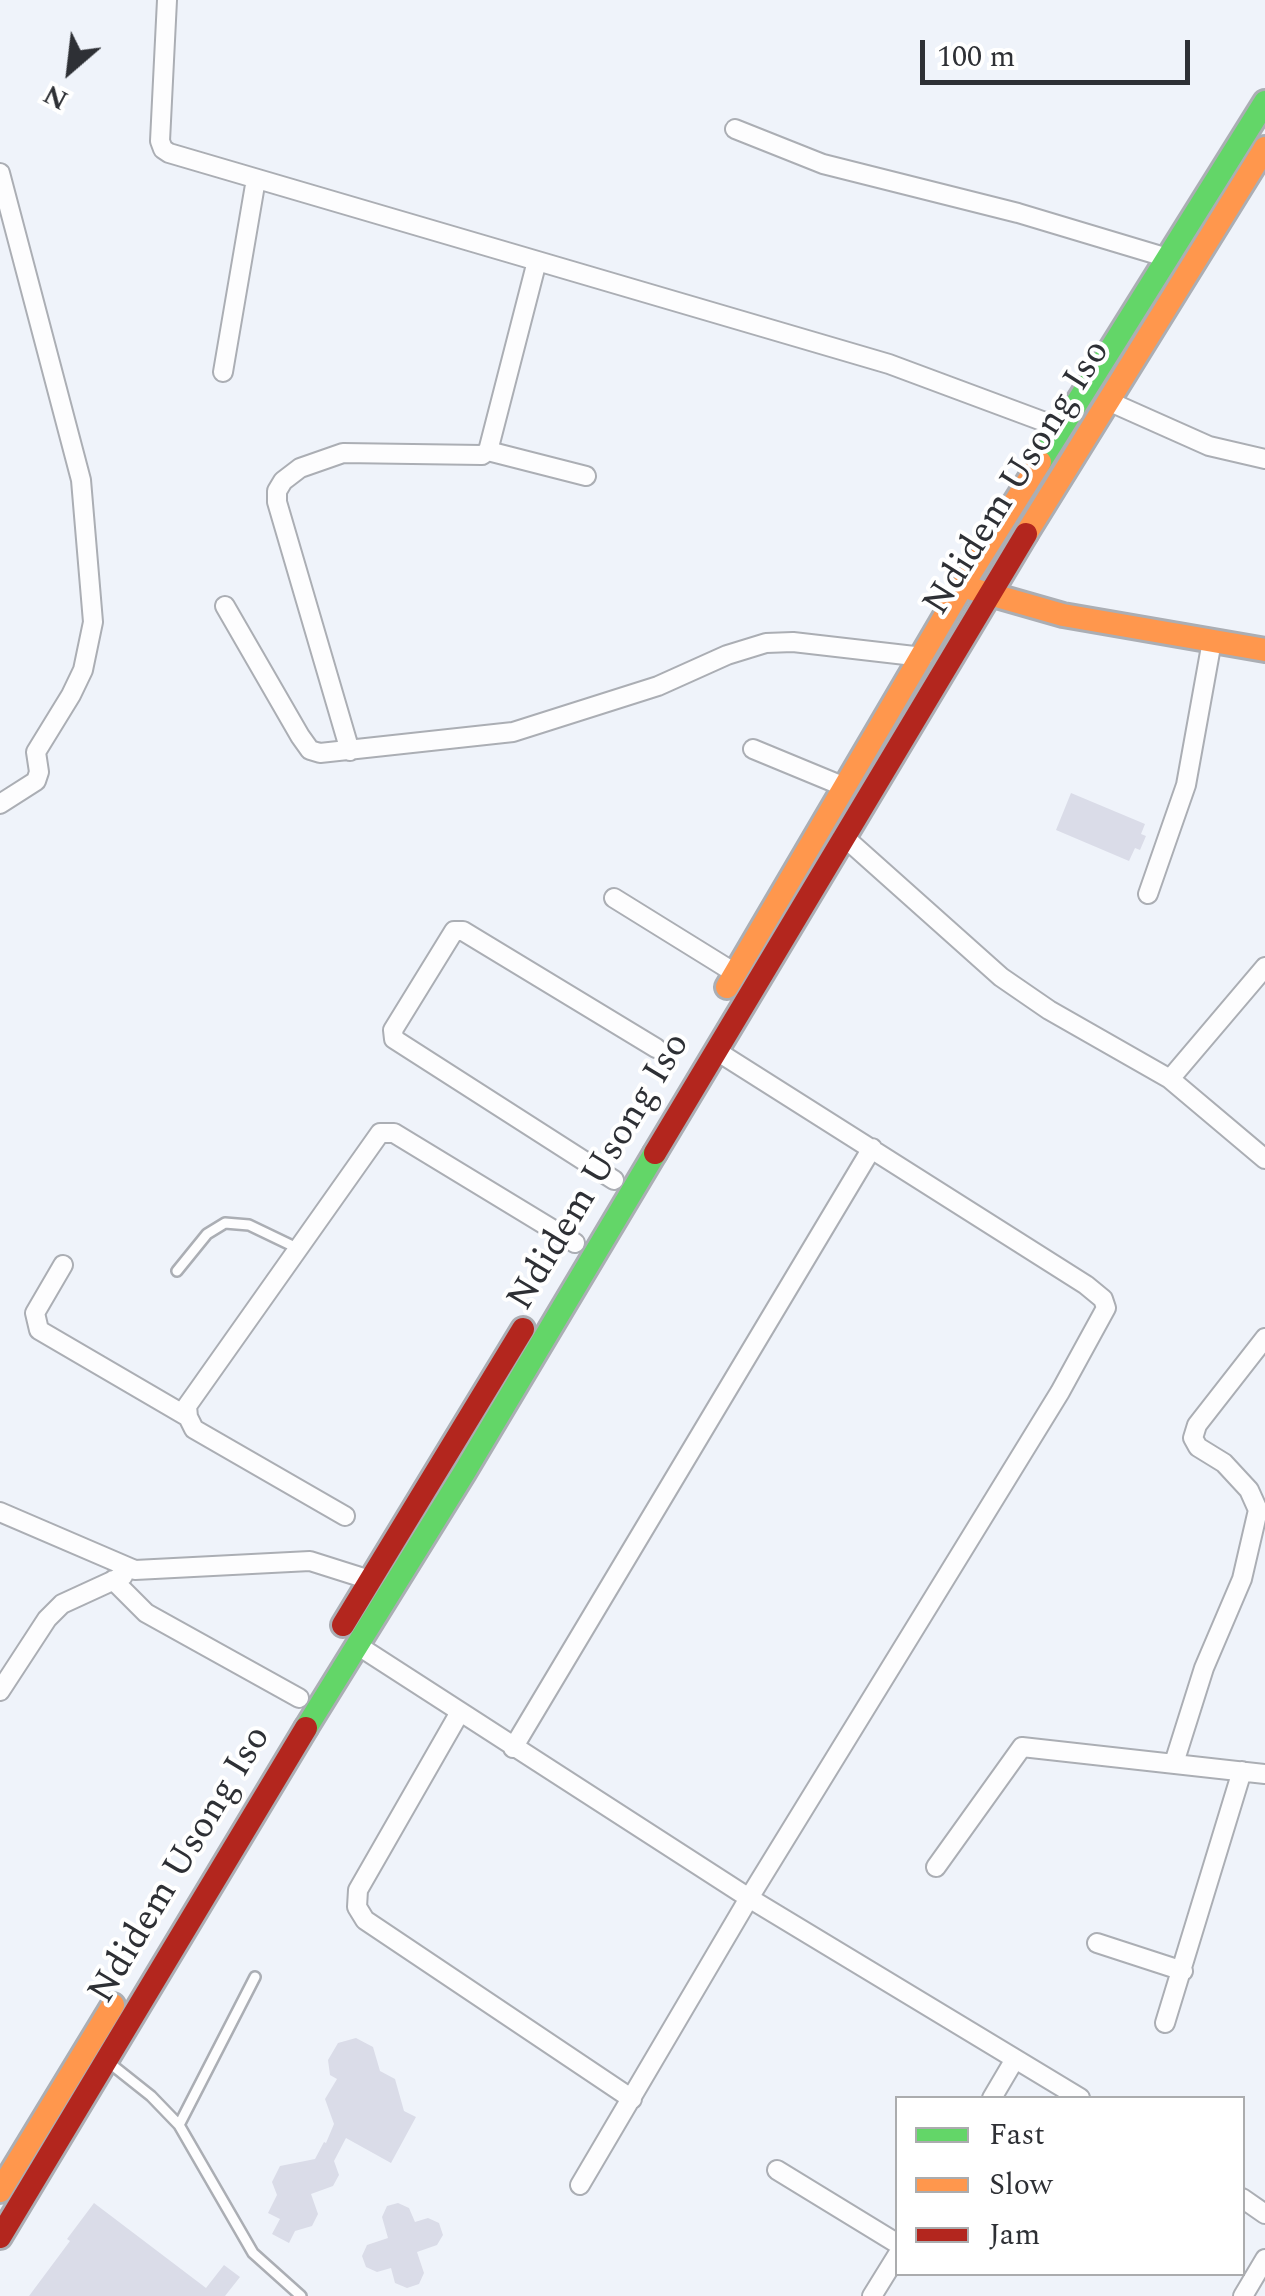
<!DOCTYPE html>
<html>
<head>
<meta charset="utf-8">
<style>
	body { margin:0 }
	#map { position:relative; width:1265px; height:2296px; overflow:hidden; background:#eff3fa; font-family:Spectral,serif }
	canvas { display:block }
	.legend { position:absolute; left:895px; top:2096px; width:350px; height:180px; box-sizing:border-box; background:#fff; border:2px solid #abacae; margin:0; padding:12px 18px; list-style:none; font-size:30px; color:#2e3035 }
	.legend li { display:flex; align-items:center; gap:20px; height:50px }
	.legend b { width:50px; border:2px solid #abacae }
	.north { position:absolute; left:20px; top:20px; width:100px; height:100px; -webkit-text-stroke:8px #fff; paint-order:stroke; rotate:208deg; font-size:28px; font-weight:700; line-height:40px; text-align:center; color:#2e3035 }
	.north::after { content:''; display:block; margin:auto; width:35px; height:45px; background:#2e3035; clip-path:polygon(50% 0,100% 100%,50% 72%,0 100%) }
	.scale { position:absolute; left:920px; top:40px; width:270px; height:45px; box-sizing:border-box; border:5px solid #2e3035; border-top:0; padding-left:12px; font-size:30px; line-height:35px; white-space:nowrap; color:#2e3035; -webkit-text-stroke:8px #fff; paint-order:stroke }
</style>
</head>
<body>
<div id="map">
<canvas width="1265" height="2296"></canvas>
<ul class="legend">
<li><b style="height:12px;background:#63d668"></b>Fast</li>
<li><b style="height:12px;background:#ff974d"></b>Slow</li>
<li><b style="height:12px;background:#b3261e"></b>Jam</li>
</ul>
<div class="north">N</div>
<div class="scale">100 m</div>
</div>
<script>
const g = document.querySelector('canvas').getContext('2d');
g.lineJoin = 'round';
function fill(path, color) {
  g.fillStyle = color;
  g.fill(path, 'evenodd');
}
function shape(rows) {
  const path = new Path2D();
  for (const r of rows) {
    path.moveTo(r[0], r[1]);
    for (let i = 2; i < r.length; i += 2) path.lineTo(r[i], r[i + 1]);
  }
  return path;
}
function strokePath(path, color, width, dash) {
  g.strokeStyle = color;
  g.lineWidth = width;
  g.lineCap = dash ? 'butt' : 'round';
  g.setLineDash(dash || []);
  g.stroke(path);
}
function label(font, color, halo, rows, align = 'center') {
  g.font = font + ' Spectral,serif';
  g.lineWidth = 8;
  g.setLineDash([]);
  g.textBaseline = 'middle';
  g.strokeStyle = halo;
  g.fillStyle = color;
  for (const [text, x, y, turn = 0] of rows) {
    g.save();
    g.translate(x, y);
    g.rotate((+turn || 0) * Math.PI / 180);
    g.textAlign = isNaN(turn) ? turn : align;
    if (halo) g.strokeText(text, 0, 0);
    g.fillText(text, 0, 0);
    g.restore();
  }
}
const building = shape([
	[1071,793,1145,824,1141,834,1146,836,1140,850,1135,848,1129,861,1056,830],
	[356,2038,373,2047,380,2071,395,2079,404,2111,416,2117,391,2163,346,2138,334,2161,339,2175,333,2186,311,2194,318,2214,312,2226,295,2231,289,2243,272,2234,280,2219,268,2213,277,2195,272,2182,280,2166,315,2159,324,2142,326,2143,334,2124,325,2099,337,2079,330,2075,328,2060,338,2043],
	[94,2203,206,2288,224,2265,240,2277,225,2296,29,2296,70,2241,67,2239],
	[398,2203,409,2208,415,2222,428,2218,439,2223,443,2235,437,2245,417,2252,424,2273,419,2284,407,2288,395,2283,391,2268,377,2272,366,2267,362,2256,367,2245,388,2238,382,2217,387,2206]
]);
const lane = shape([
	[177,1271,207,1234,225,1223,249,1225,299,1249],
	[112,2065,151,2096,179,2125,253,2253,301,2296],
	[179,2125,255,1977]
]);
const street = shape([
	[167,0,160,141,163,149,169,153,889,364,1061,428],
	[735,129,823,164,1018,213,1168,258],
	[0,173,81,480,93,622,83,670,71,695,36,752,39,772,36,781,0,804],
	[223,372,256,179],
	[1108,401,1209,446,1265,459],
	[488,451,586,476],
	[225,606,300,736,310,750,320,753,513,732,658,686,727,655,766,643,793,642,923,657],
	[753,749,845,787],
	[350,751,277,502,277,491,283,481,300,468,343,453,482,455,488,451,537,261],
	[843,836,1001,977,1049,1010,1170,1079,1265,1159],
	[1148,894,1186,785,1212,641],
	[614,898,735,973],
	[1170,1079,1265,967],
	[614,1180,394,1039,393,1030,454,931,463,931,656,1048],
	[63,1265,35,1313,39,1330,188,1417,194,1429,345,1516],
	[188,1417,187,1406,380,1133,394,1133,575,1243],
	[0,1512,135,1570,310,1561,370,1580],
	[113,1580,146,1613,299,1698],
	[357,1645,749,1898,1080,2098],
	[0,1691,47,1619,62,1604,123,1576],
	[460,1712,358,1890,357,1907,365,1920,632,2099],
	[513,1748,872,1148],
	[1174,1763,1204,1668,1242,1579,1258,1510,1249,1490,1224,1463,1198,1447,1193,1438,1197,1425,1265,1338],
	[936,1867,1022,1747,1265,1774],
	[1097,1943,1183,1971],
	[1165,2023,1242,1771],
	[992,2098,1015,2059],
	[777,2170,898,2244],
	[580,2185,749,1898,1060,1392,1106,1308,1103,1299,1086,1285,715,1050],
	[1242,2198,1265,2214],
	[872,2296,898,2254],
	[1243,2296,1265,2259]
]);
const fast = shape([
	[1040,462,1265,102],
	[306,1728,464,1473,655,1153]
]);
const slow = shape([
	[1026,534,1265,148],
	[972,589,1063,615,1265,650],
	[727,987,963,585,1040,462],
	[0,2191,113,2005]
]);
const jam = shape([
	[655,1153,1026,534],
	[343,1625,523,1329],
	[0,2237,306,1728]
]);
const streetNames = [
	["Ndidem Usong Iso",1019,479,-58],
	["Ndidem Usong Iso",601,1173,-59],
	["Ndidem Usong Iso",182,1866,-59]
];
fill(building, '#dadce8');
strokePath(lane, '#abaeb4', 14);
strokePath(street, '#abaeb4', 22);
strokePath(fast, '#abaeb4', 28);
strokePath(slow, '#abaeb4', 28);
strokePath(jam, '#abaeb4', 28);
strokePath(lane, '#fdfdfe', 9);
strokePath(street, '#fdfdfe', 18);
strokePath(fast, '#63d668', 22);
strokePath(slow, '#ff974d', 22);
strokePath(jam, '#b3261e', 22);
label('38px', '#2e3035', '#fff', streetNames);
</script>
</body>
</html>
